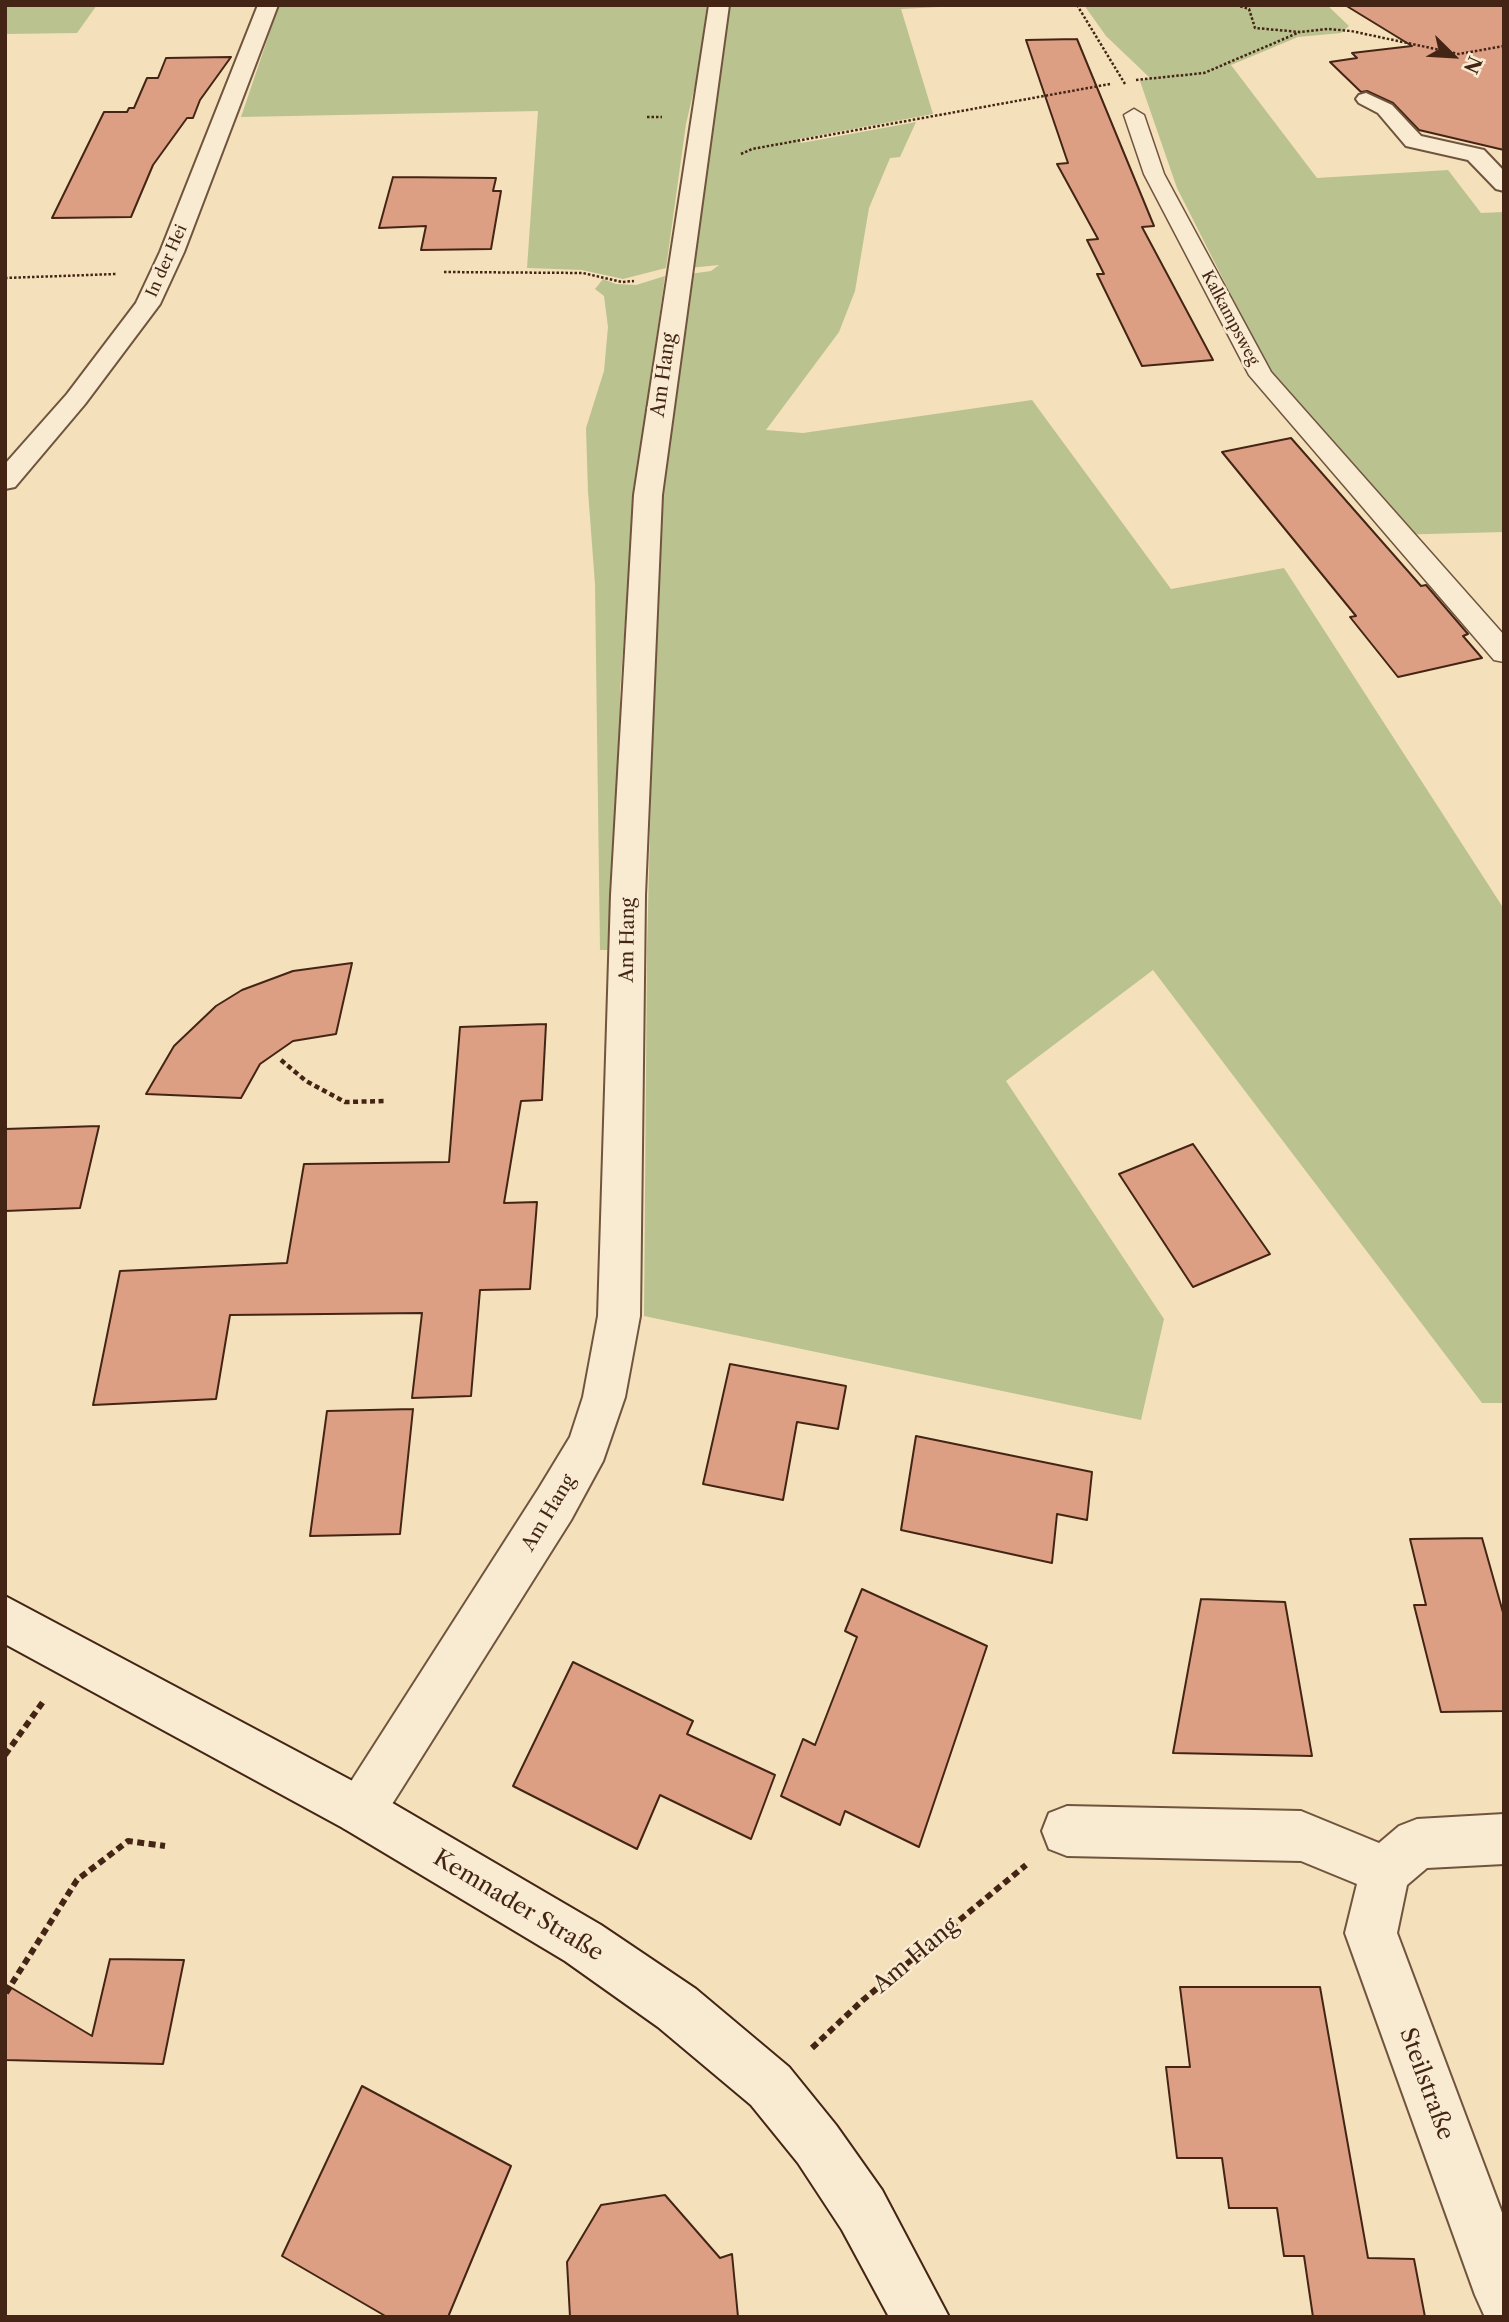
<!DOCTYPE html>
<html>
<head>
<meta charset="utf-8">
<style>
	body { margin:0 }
	#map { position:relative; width:1509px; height:2322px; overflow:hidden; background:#f4e0ba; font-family:"Libre Caslon Text",serif }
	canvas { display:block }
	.frame { position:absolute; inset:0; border:7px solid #442515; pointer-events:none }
	.north { position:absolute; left:1418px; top:21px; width:70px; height:70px; -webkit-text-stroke:5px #f8ebd2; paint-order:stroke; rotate:114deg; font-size:19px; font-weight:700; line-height:28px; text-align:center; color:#442515 }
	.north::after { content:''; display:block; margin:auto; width:24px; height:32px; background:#442515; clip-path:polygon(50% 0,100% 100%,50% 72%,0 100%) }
</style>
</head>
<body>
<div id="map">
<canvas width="1509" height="2322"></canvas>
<div class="frame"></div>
<div class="north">N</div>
</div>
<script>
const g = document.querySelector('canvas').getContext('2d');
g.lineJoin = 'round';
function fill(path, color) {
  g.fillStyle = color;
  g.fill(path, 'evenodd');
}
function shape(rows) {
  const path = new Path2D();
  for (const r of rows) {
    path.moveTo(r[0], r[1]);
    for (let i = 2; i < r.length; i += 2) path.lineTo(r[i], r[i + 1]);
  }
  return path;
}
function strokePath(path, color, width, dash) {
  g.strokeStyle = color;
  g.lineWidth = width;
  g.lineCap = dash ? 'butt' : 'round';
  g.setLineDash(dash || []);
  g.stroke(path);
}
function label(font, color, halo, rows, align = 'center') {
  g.font = font + ' "Libre Caslon Text",serif';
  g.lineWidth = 5;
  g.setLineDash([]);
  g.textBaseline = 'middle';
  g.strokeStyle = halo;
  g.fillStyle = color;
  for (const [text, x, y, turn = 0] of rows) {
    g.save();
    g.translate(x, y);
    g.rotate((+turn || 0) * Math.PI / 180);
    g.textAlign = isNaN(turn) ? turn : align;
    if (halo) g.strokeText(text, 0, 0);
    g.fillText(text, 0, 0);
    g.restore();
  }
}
const green = shape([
	[5,5,97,5,77,33,5,34],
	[279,5,707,5,698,73,686,124,666,268,623,279,582,270,527,268,538,111,241,117],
	[729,5,958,6,901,9,933,114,799,139,801,143,916,122,900,157,890,158,869,208,855,291,839,332,766,430,803,433,1032,400,1171,589,1284,568,1504,909,1504,1403,1482,1403,1153,970,1006,1081,1164,1319,1141,1420,644,1316,647,950,656,587,662,494,689,274,711,271,719,265,689,268],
	[1084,5,1327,5,1349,26,1341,33,1298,37,1231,65,1317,178,1448,170,1481,213,1504,212,1504,532,1390,535,1267,366,1177,188,1140,81,1150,78,1106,36],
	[665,276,634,497,620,691,619,950,600,950,595,584,588,491,586,428,604,371,608,327,604,296,595,289,603,279,616,284,636,285]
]);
const building = shape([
	[1345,5,1504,5,1504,150,1419,130,1393,103,1367,91,1361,92,1330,62,1357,58,1352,53,1412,46,1345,5],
	[1077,39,1154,226,1142,227,1213,360,1142,366,1097,274,1104,274,1087,240,1098,239,1057,164,1068,163,1026,40,1077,39],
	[231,57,200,100,193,118,187,118,153,165,131,217,52,218,104,112,127,112,129,108,134,108,147,78,158,78,166,58,231,57],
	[393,177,496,178,493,191,501,191,491,249,421,250,426,226,379,228,393,177],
	[1291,438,1421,586,1426,585,1468,634,1463,636,1482,658,1398,677,1350,617,1356,616,1222,452,1291,438],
	[352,963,336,1034,293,1041,260,1064,241,1098,146,1094,174,1046,216,1006,242,990,293,971,352,963],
	[546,1024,542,1100,521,1101,504,1203,537,1202,530,1289,480,1290,471,1396,412,1398,422,1313,230,1315,216,1399,93,1405,120,1271,287,1263,304,1164,449,1162,460,1027,546,1024],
	[99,1126,80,1208,5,1211,5,1129,99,1126],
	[1193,1144,1270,1254,1193,1287,1119,1174,1193,1144],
	[730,1364,846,1386,838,1429,797,1422,783,1500,703,1484,730,1364],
	[413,1409,400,1534,310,1536,327,1411,413,1409],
	[916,1436,1092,1472,1087,1520,1057,1514,1052,1563,901,1530,916,1436],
	[1482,1538,1504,1616,1504,1711,1441,1712,1414,1605,1426,1605,1410,1539,1482,1538],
	[862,1589,987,1646,919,1847,845,1811,840,1825,781,1796,803,1739,815,1745,857,1637,845,1631,862,1589],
	[1201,1599,1285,1602,1312,1756,1173,1753,1201,1599],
	[573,1662,693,1721,687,1734,775,1775,751,1839,660,1795,637,1849,513,1786,573,1662],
	[110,1959,184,1960,163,2064,5,2060,5,1984,92,2036,110,1959],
	[1180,1987,1320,1987,1368,2258,1414,2259,1425,2317,1313,2317,1304,2256,1284,2256,1277,2208,1229,2208,1222,2158,1177,2158,1166,2067,1190,2067,1180,1987],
	[362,2086,511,2166,448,2317,387,2317,282,2256,362,2086],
	[665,2195,720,2258,732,2254,738,2317,570,2317,567,2262,601,2205,665,2195]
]);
const pathFar2 = shape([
	[1077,5,1125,84],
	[1236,5,1249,9,1255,28,1300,32,1328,29,1351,31,1459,54,1504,46],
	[1136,80,1204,73,1300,32],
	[647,117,662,117],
	[741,154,752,149,1110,84],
	[444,272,583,273,622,282,634,281],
	[5,278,116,274]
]);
const pathFar1 = shape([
	[281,1060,306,1081,345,1102,386,1101]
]);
const path = shape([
	[5,1755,45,1699],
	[6,1993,77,1880,128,1841,165,1846],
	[812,2048,863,2000,1026,1865]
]);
const lane = shape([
	[1134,109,1144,115,1164,174,1271,372,1504,635,1504,662,1494,660,1249,375,1144,174,1124,115,1134,109]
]);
const street = shape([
	[258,5,278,5,184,252,160,304,85,404,15,487,5,489,5,464,67,394,136,303,160,252,258,5],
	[709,5,729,5,662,495,645,895,640,1316,625,1397,603,1461,571,1520,377,1828,360,1836,343,1828,335,1811,343,1794,539,1488,570,1437,583,1397,598,1316,611,895,634,495,709,5],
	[1366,93,1392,105,1421,136,1484,150,1504,171,1504,191,1496,189,1468,160,1406,146,1378,113,1359,103,1356,99,1359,95,1366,93],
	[1067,1806,1301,1811,1379,1843,1399,1826,1417,1819,1504,1814,1504,1864,1427,1868,1407,1885,1397,1933,1504,2218,1504,2317,1484,2315,1475,2295,1345,1933,1357,1884,1301,1861,1067,1856,1049,1849,1042,1831,1049,1813,1067,1806]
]);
const secondary = shape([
	[5,1596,377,1794,601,1925,696,1989,789,2067,836,2125,882,2190,949,2317,889,2317,842,2230,798,2163,751,2105,658,2027,565,1961,343,1828,5,1644,5,1596]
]);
const farStreetnames = [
	["In der Hei",167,261,-66],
	["Kalkampsweg",1230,318,62]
];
const streetNames = [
	["Am Hang",664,375,-82],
	["Am Hang",628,940,-89],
	["Am Hang",549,1513,-59]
];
const nearStreetnames = [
	["Kemnader Straße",518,1906,31],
	["Am Hang",916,1956,-40],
	["Steilstraße",1426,2084,70]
];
fill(green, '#bac290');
fill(building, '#dd9f84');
strokePath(building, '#442515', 2);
strokePath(lane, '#70543e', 3);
strokePath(street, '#70543e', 4);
strokePath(secondary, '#442515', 4);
strokePath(pathFar2, '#442515', 2.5, [2.5, 2]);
strokePath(pathFar1, '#442515', 4.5, [5, 3.5]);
strokePath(path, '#442515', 6, [7, 4.5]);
fill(lane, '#f8ebd2');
fill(street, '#f8ebd2');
fill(secondary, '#f8ebd2');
label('16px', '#442515', '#f8ebd2', farStreetnames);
label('19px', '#442515', '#f8ebd2', streetNames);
label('23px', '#442515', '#f8ebd2', nearStreetnames);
</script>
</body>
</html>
